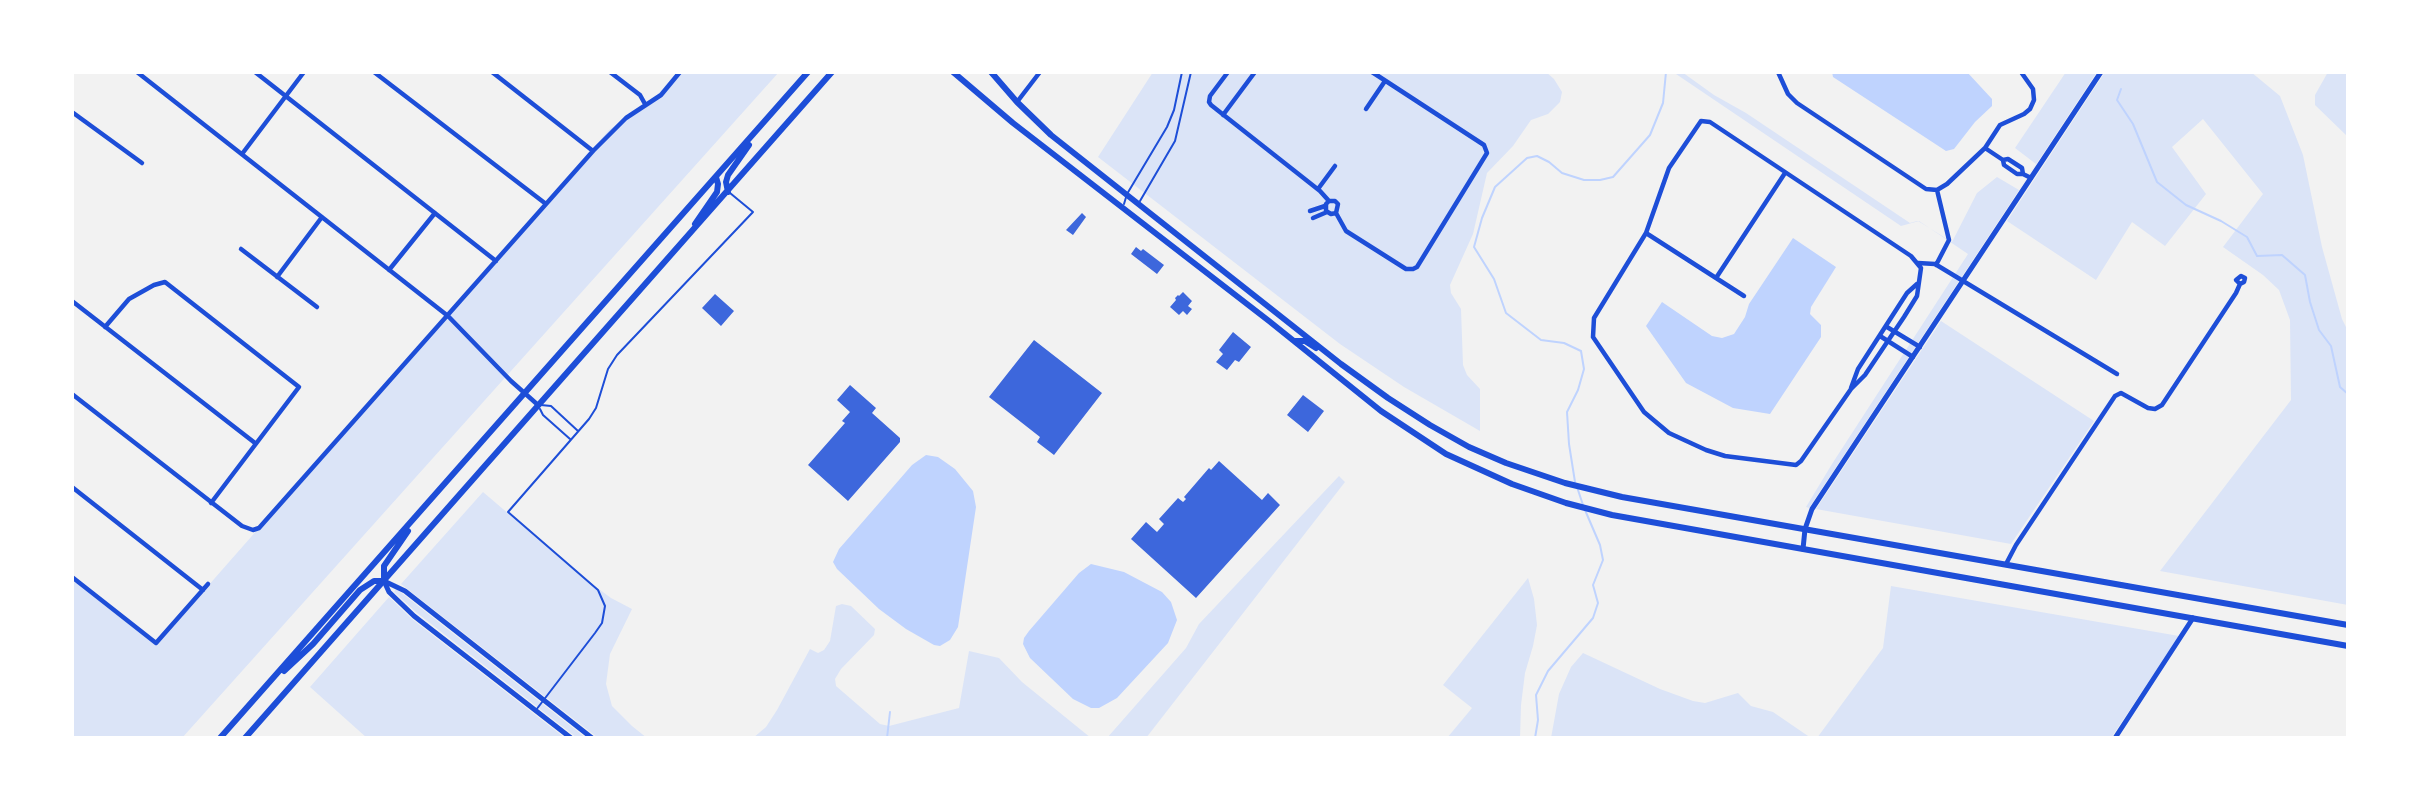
<!DOCTYPE html>
<html>
<head>
<meta charset="utf-8">
<style>
	body { margin:0 }
	#map { position:relative; width:2420px; height:810px; overflow:hidden; background:#f2f2f2; font-family:"PT Sans",sans-serif }
	canvas { display:block }
	.frame { position:absolute; inset:0; border:74px solid #fff; pointer-events:none }
</style>
</head>
<body>
<div id="map">
<canvas width="2420" height="810"></canvas>
<div class="frame"></div>
</div>
<script>
const g = document.querySelector('canvas').getContext('2d');
g.lineJoin = 'round';
function fill(path, color) {
  g.fillStyle = color;
  g.fill(path, 'evenodd');
}
function shape(rows) {
  const path = new Path2D();
  for (const r of rows) {
    path.moveTo(r[0], r[1]);
    for (let i = 2; i < r.length; i += 2) path.lineTo(r[i], r[i + 1]);
  }
  return path;
}
function strokePath(path, color, width, dash) {
  g.strokeStyle = color;
  g.lineWidth = width;
  g.lineCap = dash ? 'butt' : 'round';
  g.setLineDash(dash || []);
  g.stroke(path);
}
const green = shape([
	[677,72,779,72,182,738,72,738,72,580,156,645,609,130,659,93],
	[1153,72,1546,72,1554,79,1562,92,1560,102,1548,114,1531,120,1513,146,1487,173,1473,234,1450,285,1451,293,1461,309,1463,365,1467,375,1480,389,1480,431,1404,387,1340,344,1098,157],
	[1673,72,1682,72,1714,95,1746,113,1910,223,1917,221,1918,221,1952,242,1977,193,1997,177,2019,190,2036,164,2015,148,2066,72,2097,72,1809,508,1806,507,1832,464,1968,254,1919,221,1901,226],
	[2105,72,2251,72,2280,96,2303,155,2322,247,2342,319,2348,331,2348,605,2160,571,2291,400,2290,320,2279,290,2263,275,2223,247,2263,194,2203,119,2172,147,2206,194,2165,246,2132,222,2096,280,2007,221],
	[2328,72,2348,72,2348,137,2315,105,2315,95],
	[1941,321,2094,421,2011,544,1816,509],
	[1339,476,1345,482,1146,738,1107,738,1186,648,1199,624],
	[483,492,584,578,611,598,632,609,610,654,606,684,612,706,632,726,647,738,598,738,401,584],
	[1528,578,1534,599,1537,625,1533,646,1525,673,1521,705,1520,738,1447,738,1472,708,1443,685],
	[1891,586,2179,636,2111,738,1817,738,1883,648],
	[396,589,403,594,586,738,577,738,417,613,394,592],
	[389,597,412,619,565,738,367,738,310,687],
	[842,604,851,606,875,629,874,635,841,669,835,679,836,686,880,724,889,726,959,708,969,651,999,658,1022,682,1091,738,753,738,766,727,777,710,810,649,818,653,824,650,830,641,836,606],
	[1583,653,1660,689,1693,701,1705,703,1738,693,1751,706,1773,712,1811,738,1551,738,1559,694,1571,667]
]);
const water = shape([
	[1832,72,1967,72,1992,99,1992,106,1975,122,1954,149,1946,151,1833,77],
	[1793,238,1836,267,1811,307,1810,314,1821,325,1821,337,1770,414,1733,408,1686,383,1646,326,1662,302,1712,336,1722,338,1734,334,1745,317,1749,304],
	[926,455,938,457,955,469,973,491,976,507,958,627,950,640,940,646,934,645,906,629,879,609,837,569,833,562,839,549,873,510,912,465],
	[1091,564,1124,572,1162,592,1171,602,1177,620,1168,643,1117,698,1099,708,1091,708,1073,699,1030,658,1023,644,1024,638,1029,631,1079,573]
]);
const stream = shape([
	[2121,89,2117,100,2133,124,2157,182,2186,205,2221,221,2247,237,2257,256,2282,255,2305,275,2310,302,2319,330,2331,346,2340,387,2348,394],
	[1575,482,1569,444,1567,412,1578,390,1584,369,1581,351,1564,343,1541,340,1506,313,1494,279,1474,247,1482,218,1495,187,1527,158,1537,156,1549,162,1562,173,1584,180,1600,180,1613,177,1650,135,1663,103,1666,72],
	[1577,487,1583,505],
	[887,738,890,712],
	[1535,738,1538,720,1536,695,1548,671,1593,618,1598,603,1593,585,1603,560,1600,545,1585,510]
]);
const building = shape([
	[1082,213,1086,217,1073,235,1066,230],
	[1136,247,1141,251,1143,249,1164,265,1157,274,1131,254],
	[1183,292,1192,301,1188,306,1192,309,1187,315,1183,311,1179,315,1170,307,1176,300,1175,298,1178,295,1179,296],
	[715,294,734,311,721,326,702,308],
	[1233,332,1251,347,1239,362,1235,360,1227,370,1216,362,1223,354,1219,350],
	[1034,340,1102,393,1054,455,1037,442,1040,437,989,397],
	[850,385,876,408,872,413,900,438,900,442,848,501,808,465,845,423,842,421,850,412,837,400],
	[1303,395,1324,411,1308,432,1287,415],
	[1219,461,1262,500,1268,493,1280,505,1196,598,1131,539,1146,522,1157,532,1164,524,1159,519,1178,498,1183,502,1186,499,1184,497,1209,468,1211,470]
]);
const service = shape([
	[1140,201,1175,141,1191,72],
	[1124,204,1127,194,1167,127,1174,110,1182,72],
	[541,405,551,406,578,431],
	[540,409,543,415,570,439],
	[536,710,595,633,602,623,605,606,598,590,508,512,589,419,596,408,608,369,617,355,753,212,730,193]
]);
const minor = shape([
	[137,72,448,316,511,381,538,405],
	[255,72,496,261],
	[374,72,546,204],
	[492,72,593,151],
	[610,72,640,95,645,104],
	[1228,72,1210,96,1209,102,1211,105,1320,191,1329,201],
	[1778,72,1788,94,1797,103,1926,189,1937,190,1947,184,1985,148,2003,160],
	[1017,102,1040,72],
	[1366,109,1385,81],
	[72,112,142,163],
	[1223,115,1255,72],
	[1701,121,1710,122,1911,256,1921,268,1917,296,1904,317,1865,375,1851,389,1801,461,1796,465,1725,456,1706,450,1669,433,1644,412,1593,337,1594,318,1646,233,1669,168,1701,121],
	[1985,148,2000,125,2024,114,2030,109,2034,100,2033,89,2021,72],
	[242,154,304,72],
	[2023,174,2022,168,2008,159,2003,160,2004,165,2017,174,2023,174,2031,178],
	[1318,189,1335,166],
	[1310,211,1325,206],
	[1336,213,1331,214,1326,211,1326,204,1329,201,1335,201,1338,204,1336,213,1346,231,1406,269,1413,269,1417,267,1487,153,1484,145,1372,72],
	[1313,218,1327,212],
	[1646,233,1744,296],
	[241,249,317,307],
	[1918,263,1935,264,2117,374],
	[1936,265,1949,240,1937,190],
	[389,270,435,213],
	[277,277,322,217],
	[1716,278,1785,173],
	[72,301,255,443],
	[105,327,129,299,154,285,165,282,299,387,211,503],
	[1887,327,1920,347],
	[1880,336,1913,357],
	[1851,388,1858,369,1907,293,1917,284],
	[72,394,242,526,253,530,259,528,593,151,626,118,661,95,680,72],
	[72,487,203,590],
	[2006,564,2016,545,2115,396,2121,393,2148,408,2155,409,2162,405,2236,293,2240,284,2244,282,2245,278,2241,276,2236,280,2240,284],
	[72,577,156,643,208,584]
]);
const tertiary = shape([
	[1803,549,1805,529,1812,509,2101,72],
	[2115,738,2193,618]
]);
const secondary = shape([
	[384,581,405,591,592,738],
	[384,581,389,592,414,616,571,738]
]);
const primary = shape([
	[953,72,1013,123,1269,321,1381,411,1446,454,1512,484,1566,503,1612,515,2348,646],
	[991,72,1017,102,1051,135,1341,364,1388,398,1430,425,1469,447,1506,463,1565,483,1622,497,2348,625],
	[728,192,726,182,728,175,749,145],
	[695,224,717,192,718,184,716,177],
	[1295,341,1305,341,1316,348],
	[384,581,384,566,408,531],
	[284,671,313,644,360,590,374,581,384,581],
	[220,738,808,72],
	[245,738,832,72]
]);
fill(green, '#dbe4f7');
fill(water, '#bfd3fe');
strokePath(stream, '#bfd3fe', 2);
fill(building, '#3d67dc');
strokePath(service, '#1d4ed8', 2);
strokePath(minor, '#1d4ed8', 4.5);
strokePath(tertiary, '#1d4ed8', 5);
strokePath(secondary, '#1d4ed8', 5);
strokePath(primary, '#1d4ed8', 6);
</script>
</body>
</html>
